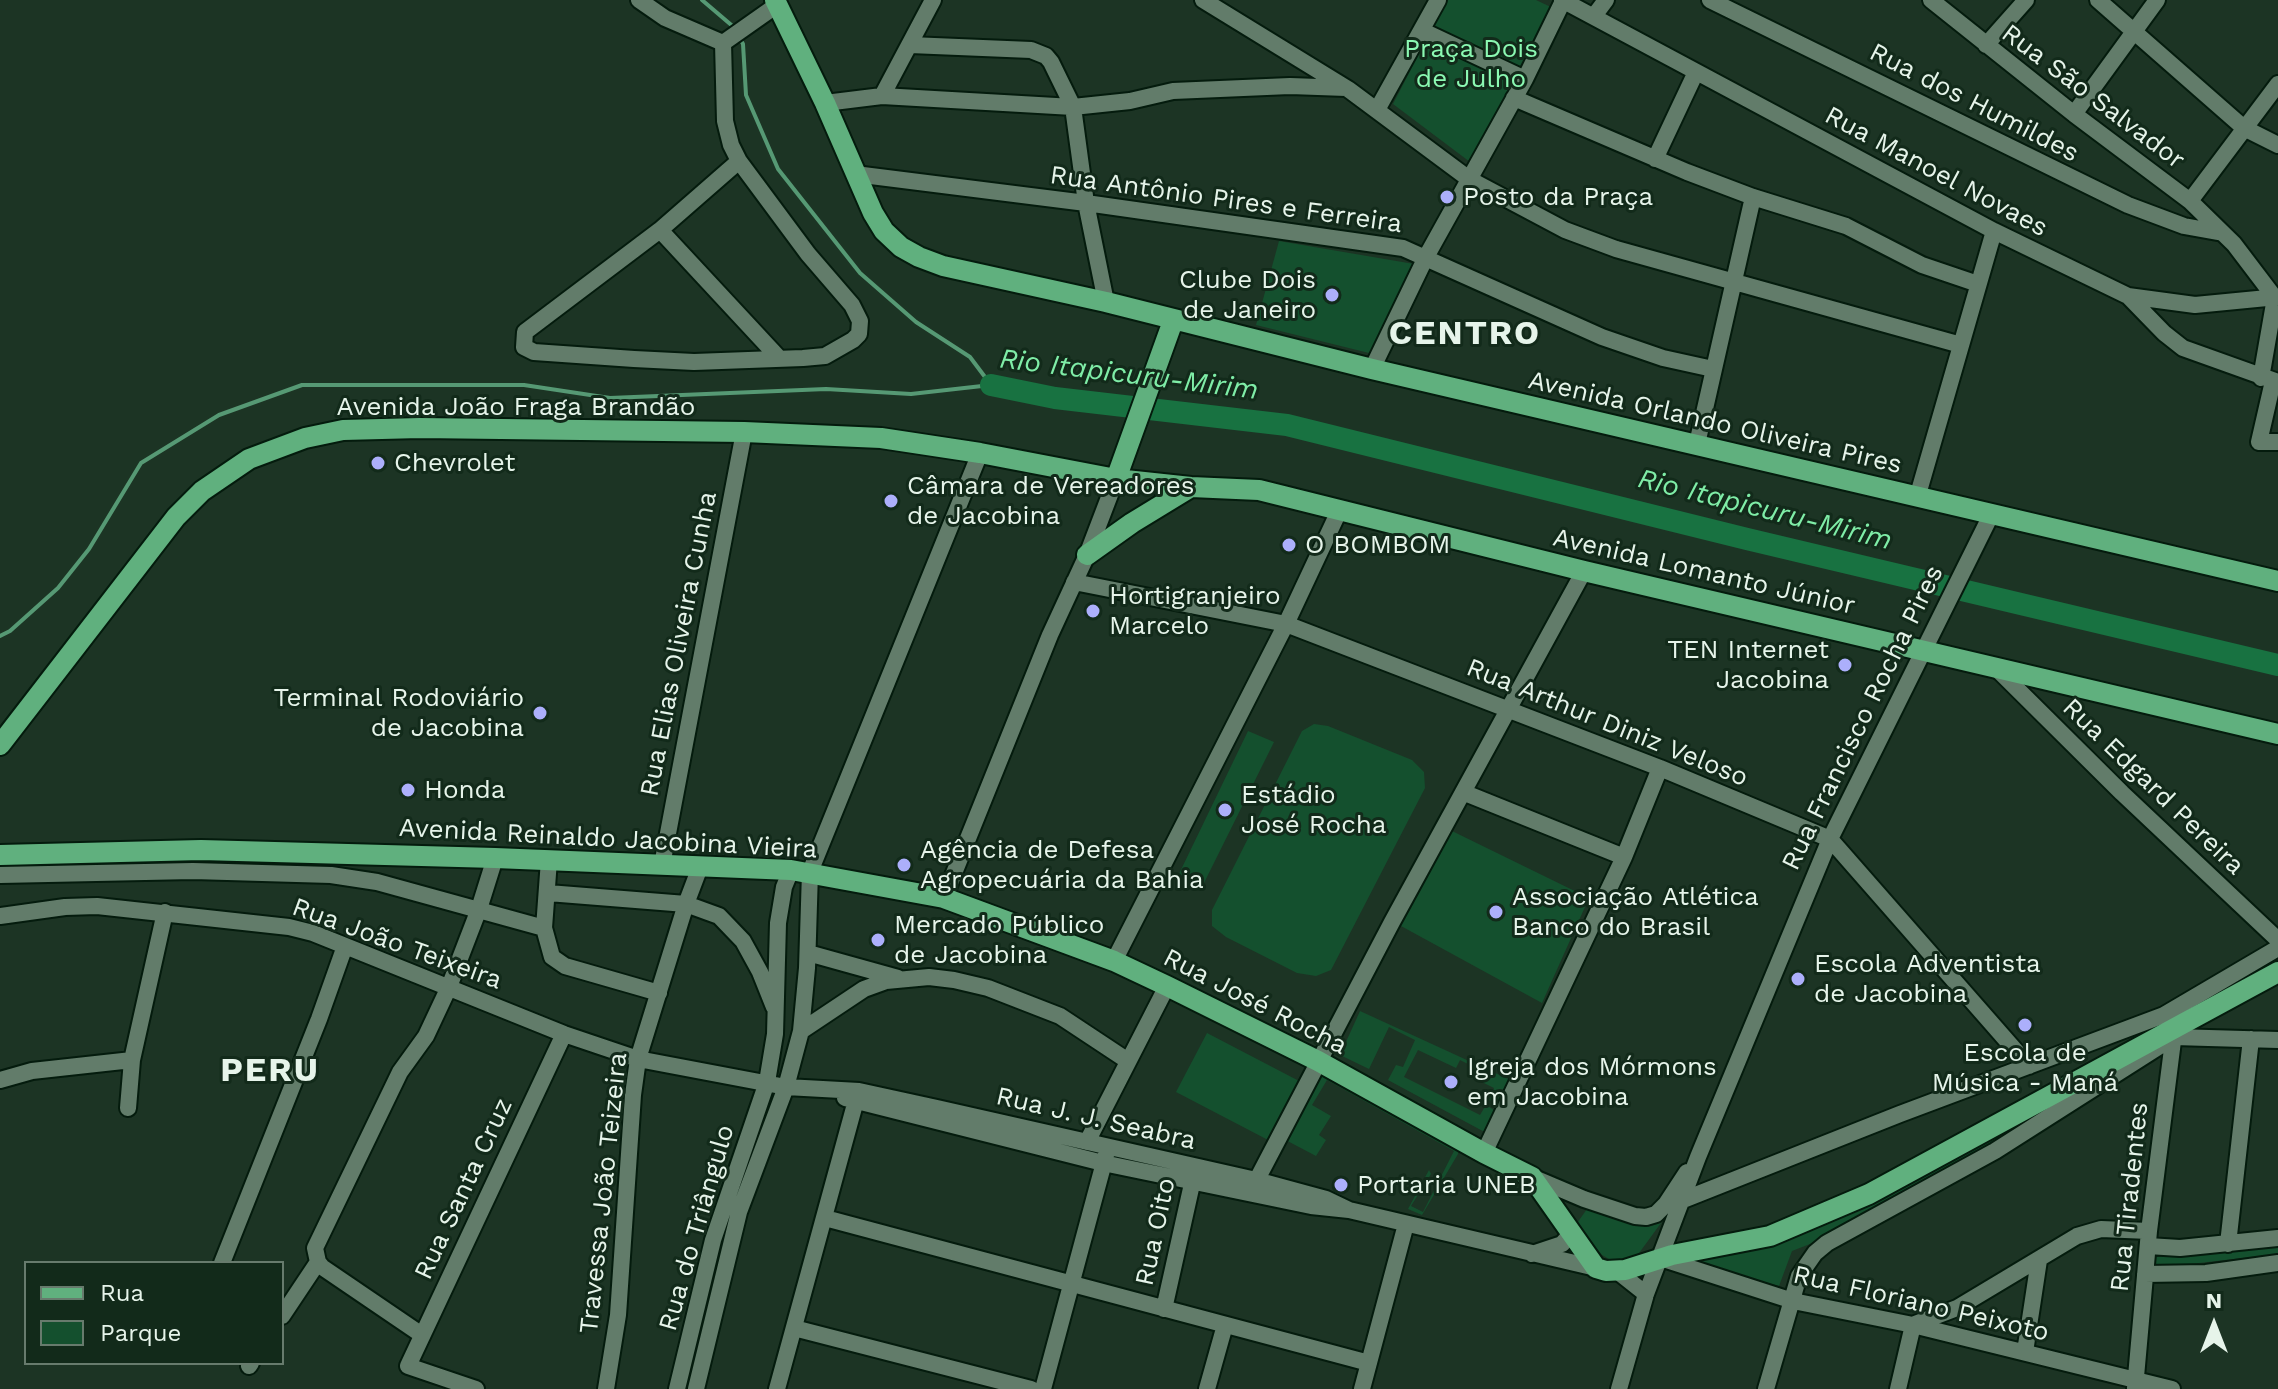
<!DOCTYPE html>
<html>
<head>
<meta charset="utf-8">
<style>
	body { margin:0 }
	#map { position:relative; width:2278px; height:1389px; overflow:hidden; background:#1c3424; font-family:"Work Sans",sans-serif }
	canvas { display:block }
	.legend { position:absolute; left:24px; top:1261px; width:260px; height:104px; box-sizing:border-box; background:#122a1a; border:2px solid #677b6d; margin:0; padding:10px 14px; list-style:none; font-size:24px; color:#e6f4ea }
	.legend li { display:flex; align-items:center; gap:16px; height:40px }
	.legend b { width:40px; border:2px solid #677b6d }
	.north { position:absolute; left:2174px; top:1285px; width:80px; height:80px; -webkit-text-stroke:6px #122a1a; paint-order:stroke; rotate:0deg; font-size:22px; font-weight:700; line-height:32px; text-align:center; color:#e6f4ea }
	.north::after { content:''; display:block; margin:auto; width:28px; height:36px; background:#e6f4ea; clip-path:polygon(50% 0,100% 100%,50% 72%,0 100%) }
</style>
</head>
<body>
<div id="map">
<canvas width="2278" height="1389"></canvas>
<ul class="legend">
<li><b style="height:10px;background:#60b07e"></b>Rua</li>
<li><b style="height:22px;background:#14502e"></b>Parque</li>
</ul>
<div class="north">N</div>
</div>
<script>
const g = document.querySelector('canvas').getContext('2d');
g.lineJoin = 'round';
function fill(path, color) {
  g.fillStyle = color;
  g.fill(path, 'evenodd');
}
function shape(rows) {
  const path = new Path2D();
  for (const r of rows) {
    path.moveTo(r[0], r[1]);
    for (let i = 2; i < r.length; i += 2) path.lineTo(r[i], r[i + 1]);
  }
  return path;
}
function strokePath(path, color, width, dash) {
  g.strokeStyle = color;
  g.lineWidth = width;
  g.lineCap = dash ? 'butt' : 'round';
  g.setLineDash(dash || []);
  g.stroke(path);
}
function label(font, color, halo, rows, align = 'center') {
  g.font = font + ' "Work Sans",sans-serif';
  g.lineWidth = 6;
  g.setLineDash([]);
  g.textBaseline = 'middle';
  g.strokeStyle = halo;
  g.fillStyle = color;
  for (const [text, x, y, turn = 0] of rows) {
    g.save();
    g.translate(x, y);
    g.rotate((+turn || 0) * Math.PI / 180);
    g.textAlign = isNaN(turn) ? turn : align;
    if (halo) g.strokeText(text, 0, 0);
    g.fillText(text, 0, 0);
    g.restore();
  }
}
const green = shape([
	[1447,0,1536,0,1555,9,1474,165,1393,104],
	[1279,241,1414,264,1373,354,1256,325],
	[1314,724,1328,726,1412,760,1424,772,1425,788,1331,970,1316,976,1297,973,1226,937,1212,926,1212,910,1302,731],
	[1248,731,1274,742,1201,889,1177,878],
	[1452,831,1589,898,1542,1003,1401,926],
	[1360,1011,1517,1083,1507,1106,1495,1103,1489,1100,1494,1088,1474,1078,1478,1069,1460,1060,1456,1068,1418,1050,1404,1077,1480,1115,1486,1105,1502,1115,1492,1136,1388,1080,1396,1065,1403,1067,1415,1040,1389,1027,1369,1069,1340,1055],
	[1207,1033,1301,1082,1270,1141,1176,1092],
	[2154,1055,1838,1233,1792,1251,1779,1286,1702,1266,1692,1254,1779,1238,2039,1105],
	[1315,1067,1458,1144,1458,1154,1422,1215,1408,1209,1429,1170,1431,1174,1411,1206,1423,1212,1454,1151,1327,1080,1312,1105,1331,1116,1319,1135,1326,1140,1316,1156,1278,1136],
	[1587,1209,1626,1222,1648,1227,1661,1223,1634,1260,1616,1263,1602,1255,1575,1226],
	[2278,1242,2278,1254,2155,1268,2156,1257]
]);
const stream = shape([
	[702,0,736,29],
	[739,37,743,44,746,95,778,169,860,273,916,322,970,357,991,385],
	[0,636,10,631,58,588,89,549,141,463,219,415,302,385,524,385,610,398,826,389,911,394,991,385],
	[706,1313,724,1231]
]);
const river = shape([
	[991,385,1055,398,1287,425,1747,539,2278,665]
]);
const minor = shape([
	[639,0,665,18,723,43],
	[1203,0,1348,89,1469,179,1565,230,1616,249,1961,345],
	[1562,0,1994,231,2128,296,2195,305,2278,297],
	[1710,0,2128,205,2184,226,2223,233],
	[1931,0,2074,114,2190,201,2234,244,2275,298],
	[2098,0,2244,128,2278,145],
	[1594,16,1606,0],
	[1423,31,1525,79],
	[723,43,777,5],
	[910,45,1031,50,1046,56,1051,62,1073,107,1086,203,1106,302],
	[1986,45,2026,0],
	[882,96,933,0],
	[1514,98,1687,172,1753,197,1846,226,1922,265,1978,284],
	[825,103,882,96,1073,107,1130,101,1173,91,1290,86,1346,88],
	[1378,108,1438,0],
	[2074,114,2157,0],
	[1655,159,1696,72],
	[739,161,660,230,778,357],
	[855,174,1086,203,1403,248,1602,337,1663,358,1713,369],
	[2190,201,2278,84],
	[660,230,525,332,524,347,534,352,634,359,694,362,803,358,825,356,853,340,859,334,860,321,852,305,808,254,739,161,731,145,725,121,723,43],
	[2128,296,2164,333,2183,348,2278,382],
	[1372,369,1426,257,1525,79,1563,1],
	[2261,378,2275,298],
	[2273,381,2259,442,2278,442],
	[1697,444,1753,197],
	[1917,498,1994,231],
	[1074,582,1286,624,1660,768,1830,839,2029,1066],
	[1996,668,2122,793,2278,940],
	[1465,793,1624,857],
	[549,860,544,928,552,957,565,966,659,993],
	[662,865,744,432],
	[0,875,193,871,331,875,377,882,544,928],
	[548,893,686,904,719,916,743,941,760,972,774,1007],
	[944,898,1050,635,1087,555,1116,479],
	[0,916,65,907,97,906,289,927,313,933,564,1034,638,1059,786,1087,859,1091,937,1108,1256,1180,1326,1199,1349,1210],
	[808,953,898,978],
	[1114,961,1286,624,1340,509],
	[801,1031,864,989,886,981,929,977,954,980,988,988,1060,1016,1128,1061],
	[0,1080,32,1071,132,1060],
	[845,1098,1103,1163,1311,1206,1349,1210,1596,1268],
	[128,1108,132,1060,165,912],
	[1087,1142,1167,986],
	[1484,1153,1624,857,1660,768],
	[1532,1177,1584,1199,1635,1216,1646,1217,1656,1214,1666,1204,1687,1172],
	[1252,1189,1392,922,1584,571],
	[1683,1200,1900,1114,2164,1015,2278,948],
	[825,1218,1369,1363],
	[2228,1244,2251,1039],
	[2148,1246,2180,1248,2278,1238],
	[1532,1254,1562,1244,1572,1233],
	[1660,1258,1793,1301,1913,1325,2172,1389],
	[222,1263,319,1019,345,946],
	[1617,1271,1646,1294],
	[2145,1274,2206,1273,2278,1263],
	[1164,1309,1194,1175],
	[282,1316,318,1262],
	[1915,1324,1957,1308,2077,1236,2101,1229,2149,1231],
	[794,1328,1031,1389],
	[422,1335,322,1267,318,1262,315,1248,400,1072,426,1036,449,987,479,909,495,858],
	[2025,1352,2039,1260],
	[249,1366,251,1363],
	[2135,1388,2149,1231,2174,1033],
	[476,1389,408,1366,564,1034],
	[606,1389,618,1315,633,1095,638,1059,686,904,700,867],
	[677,1389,713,1240,767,1082,775,1034,778,923,784,887,791,870],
	[696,1389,739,1212,786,1087,801,1031,807,968,810,872,980,453],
	[777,1389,858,1093],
	[1043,1389,1106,1155],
	[1207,1389,1225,1325],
	[1362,1389,1406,1224],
	[1619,1389,1646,1294,1698,1157,1830,839,1991,515],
	[1766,1389,1799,1276,1815,1253,1827,1243,1995,1151,2174,1037,2278,1040],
	[1898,1389,1913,1325]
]);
const major = shape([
	[775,0,825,103,873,213,884,231,901,247,919,257,943,266,1106,302,1372,369,2278,581],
	[1116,479,1173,321],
	[1087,555,1132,523,1191,487],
	[0,745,176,517,202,491,249,459,305,438,343,430,420,428,744,432,881,438,980,453,1116,479,1191,487,1259,490,1584,571,2278,734],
	[0,855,201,850,495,858,791,870,944,898,1114,961,1167,986,1318,1061,1484,1153,1532,1177,1596,1268,1606,1271,1625,1270,1672,1255,1770,1236,1869,1194,2278,972]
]);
const markers = [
	[1447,197,8,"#acaffb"],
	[1332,295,8,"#acaffb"],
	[378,463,8,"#acaffb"],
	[891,501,8,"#acaffb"],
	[1289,545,8,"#acaffb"],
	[1093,611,8,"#acaffb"],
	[1845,665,8,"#acaffb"],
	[540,713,8,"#acaffb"],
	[408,790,8,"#acaffb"],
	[1225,810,8,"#acaffb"],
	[904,865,8,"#acaffb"],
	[1496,912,8,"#acaffb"],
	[878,940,8,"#acaffb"],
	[1798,979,8,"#acaffb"],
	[2025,1025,8,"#acaffb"],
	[1451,1082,8,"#acaffb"],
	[1341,1185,8,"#acaffb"]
];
const parkNames = [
	["Praça Dois",1471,49],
	["de Julho",1471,79]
];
const streetNames = [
	["Rua São Salvador",2093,97,37],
	["Rua dos Humildes",1974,103,27],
	["Rua Manoel Novaes",1936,172,28],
	["Rua Antônio Pires e Ferreira",1226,200,8],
	["Avenida João Fraga Brandão",516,407],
	["Avenida Orlando Oliveira Pires",1715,423,13],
	["Avenida Lomanto Júnior",1704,572,13],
	["Rua Elias Oliveira Cunha",679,644,-79],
	["Rua Francisco Rocha Pires",1863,718,-64],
	["Rua Arthur Diniz Veloso",1607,723,22],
	["Rua Edgard Pereira",2153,787,44],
	["Avenida Reinaldo Jacobina Vieira",608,839,3],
	["Rua João Teixeira",397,944,20],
	["Rua José Rocha",1255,1002,27],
	["Rua J. J. Seabra",1096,1119,13],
	["Rua Santa Cruz",464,1189,-65],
	["Travessa João Teizeira",604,1193,-84],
	["Rua Tiradentes",2130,1197,-84],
	["Rua do Triângulo",697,1228,-74],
	["Rua Oito",1156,1232,-78],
	["Rua Floriano Peixoto",1921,1304,13]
];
const poiNames = [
	["Posto da Praça",1463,197],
	["Clube Dois",1316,280,"right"],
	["de Janeiro",1316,310,"right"],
	["Chevrolet",394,463],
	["Câmara de Vereadores",907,486],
	["de Jacobina",907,516],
	["O BOMBOM",1305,545],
	["Hortigranjeiro",1109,596],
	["Marcelo",1109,626],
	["TEN Internet",1829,650,"right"],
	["Jacobina",1829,680,"right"],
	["Terminal Rodoviário",524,698,"right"],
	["de Jacobina",524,728,"right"],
	["Honda",424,790],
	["Estádio",1241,795],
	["José Rocha",1241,825],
	["Agência de Defesa",920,850],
	["Agropecuária da Bahia",920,880],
	["Associação Atlética",1512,897],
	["Banco do Brasil",1512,927],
	["Mercado Público",894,925],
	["de Jacobina",894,955],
	["Escola Adventista",1814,964],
	["de Jacobina",1814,994],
	["Escola de",2025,1053,"center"],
	["Música - Maná",2025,1083,"center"],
	["Igreja dos Mórmons",1467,1067],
	["em Jacobina",1467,1097],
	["Portaria UNEB",1357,1185]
];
const waterNames = [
	["Rio Itapicuru-Mirim",1129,375,7],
	["Rio Itapicuru-Mirim",1765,510,14]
];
const districtNames = [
	["CENTRO",1465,334],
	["PERU",270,1071]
];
fill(green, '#14502e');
strokePath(stream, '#569974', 4);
strokePath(river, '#187241', 22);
strokePath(minor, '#041b0d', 20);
strokePath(major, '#041b0d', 24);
strokePath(minor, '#627c6a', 16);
strokePath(major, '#60b07e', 20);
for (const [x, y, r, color] of markers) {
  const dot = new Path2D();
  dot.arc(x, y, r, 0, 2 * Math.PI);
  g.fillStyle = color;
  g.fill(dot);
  strokePath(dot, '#122a1a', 3);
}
label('26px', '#8bf9b2', '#122a1a', parkNames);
label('26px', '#e6f4ea', '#122a1a', streetNames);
label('26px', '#e6f4ea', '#122a1a', poiNames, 'left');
label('italic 28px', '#7feda7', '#122a1a', waterNames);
g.letterSpacing = '2px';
label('bold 34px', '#e6f4ea', '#122a1a', districtNames);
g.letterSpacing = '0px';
</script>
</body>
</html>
